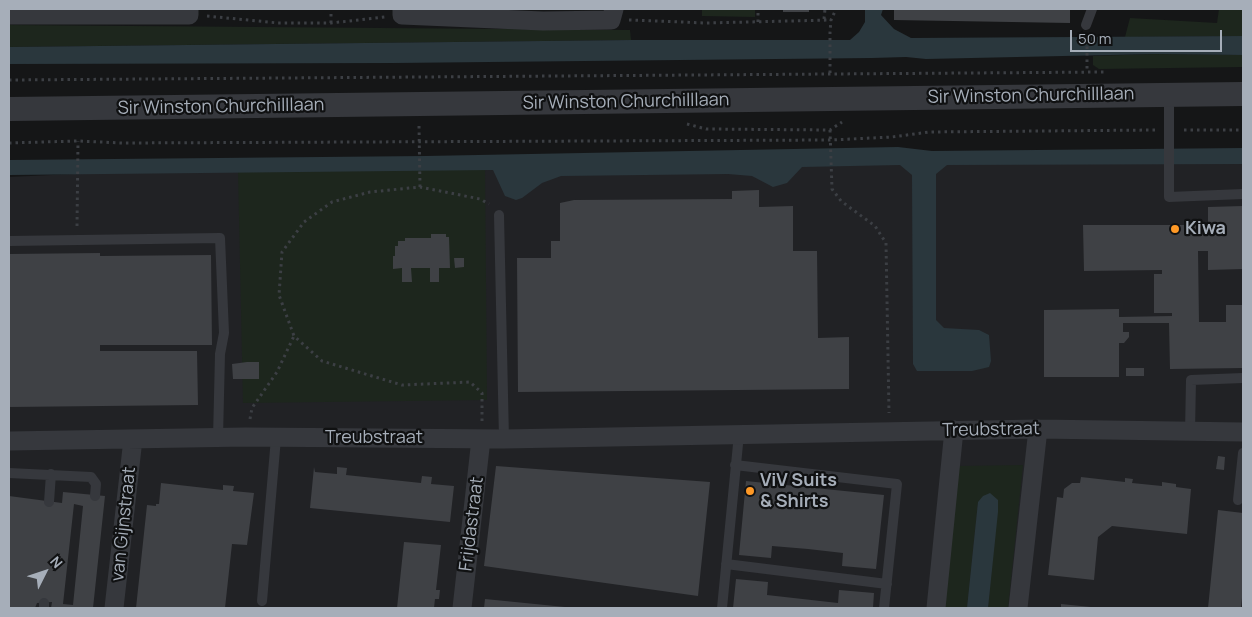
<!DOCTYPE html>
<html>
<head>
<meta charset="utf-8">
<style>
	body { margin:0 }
	#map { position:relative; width:1252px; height:617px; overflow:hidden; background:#151617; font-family:Manrope,sans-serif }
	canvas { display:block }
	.frame { position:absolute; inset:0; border:10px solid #a6aeb9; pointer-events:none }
	.north { position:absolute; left:20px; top:547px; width:50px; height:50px; -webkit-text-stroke:4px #101112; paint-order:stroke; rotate:49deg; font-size:14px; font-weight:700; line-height:20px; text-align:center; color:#a6aeb9 }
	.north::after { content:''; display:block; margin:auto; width:18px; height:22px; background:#a6aeb9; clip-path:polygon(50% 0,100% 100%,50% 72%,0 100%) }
	.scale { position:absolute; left:1070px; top:30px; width:152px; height:22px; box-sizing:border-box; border:2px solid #a6aeb9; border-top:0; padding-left:6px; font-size:15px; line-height:18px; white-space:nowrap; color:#a6aeb9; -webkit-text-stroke:4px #101112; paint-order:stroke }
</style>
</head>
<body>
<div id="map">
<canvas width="1252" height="617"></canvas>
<div class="frame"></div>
<div class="north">N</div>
<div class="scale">50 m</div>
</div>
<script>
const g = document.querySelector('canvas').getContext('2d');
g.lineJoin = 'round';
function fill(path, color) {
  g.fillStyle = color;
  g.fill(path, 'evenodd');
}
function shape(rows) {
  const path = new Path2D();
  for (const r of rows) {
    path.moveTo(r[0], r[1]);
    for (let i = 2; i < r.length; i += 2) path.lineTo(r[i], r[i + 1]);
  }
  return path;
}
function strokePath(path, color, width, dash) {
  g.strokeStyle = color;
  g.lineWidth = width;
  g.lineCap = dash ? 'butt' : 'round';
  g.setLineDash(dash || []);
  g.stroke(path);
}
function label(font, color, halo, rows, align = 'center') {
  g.font = font + ' Manrope,sans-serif';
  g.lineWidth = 4.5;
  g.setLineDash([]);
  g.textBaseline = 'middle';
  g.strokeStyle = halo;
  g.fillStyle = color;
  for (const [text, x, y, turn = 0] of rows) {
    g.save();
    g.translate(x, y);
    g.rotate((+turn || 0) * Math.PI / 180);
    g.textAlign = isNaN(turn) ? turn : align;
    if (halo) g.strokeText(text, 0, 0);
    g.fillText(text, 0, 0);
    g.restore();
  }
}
const built = shape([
	[1243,157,1243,608,9,608,9,177,201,168]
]);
const green = shape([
	[702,9,755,9,755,17,702,16],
	[1219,9,1243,9,1243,36,1125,37,1130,18,1217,23],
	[9,25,630,30,631,40,9,47],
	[1155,54,1243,55,1243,67,1099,69,1093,65,1093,56],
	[485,164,487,400,243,403,238,170],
	[1023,465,1008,608,988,608,998,500,978,502,967,608,944,608,959,466]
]);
const water = shape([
	[865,9,883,9,881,15,894,29,911,38,1243,36,1243,55,1155,54,926,59,906,57,872,58,394,63,9,64,9,47,631,40,850,40,859,32,865,22],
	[898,147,932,151,1243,148,1243,164,947,165,936,174,936,320,944,328,979,330,989,335,991,361,989,367,972,371,917,371,913,364,912,175,900,165,802,167,787,183,773,187,752,176,728,174,561,176,542,183,522,198,516,200,505,196,493,170,9,175,9,160,425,156],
	[990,493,998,500,998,512,988,608,967,608,978,502,983,496]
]);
const building = shape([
	[783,9,809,9,809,12,783,12],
	[894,9,1070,9,1070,23,894,20],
	[759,190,759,207,793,206,793,251,817,251,818,338,849,337,849,389,518,392,517,258,551,258,551,241,560,241,560,203,574,200,732,199,732,191],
	[1243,206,1243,269,1208,270,1208,251,1198,251,1199,322,1226,322,1226,305,1243,305,1243,368,1170,369,1169,323,1123,323,1123,332,1129,332,1129,337,1124,343,1119,343,1119,377,1044,377,1044,310,1119,309,1119,317,1172,316,1172,313,1154,313,1154,274,1162,274,1162,270,1084,271,1083,225,1208,225,1208,207],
	[431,234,446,234,446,237,449,237,450,268,439,268,439,282,430,282,430,268,411,268,412,282,402,282,402,268,393,269,393,256,395,256,395,246,398,246,398,241,405,241,405,238,431,238],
	[100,253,100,256,211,255,212,345,100,345,100,351,197,351,198,405,9,407,9,254],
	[454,258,464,258,464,267,455,268],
	[247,362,259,362,259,379,233,379,232,364],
	[1126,368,1144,368,1144,376,1126,376],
	[1218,456,1225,457,1224,470,1216,469],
	[496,466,710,482,698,596,484,566],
	[314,467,315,472,337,474,337,467,347,468,346,475,421,483,422,476,432,477,431,484,454,486,450,522,310,508],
	[1081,477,1125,482,1125,478,1133,479,1132,483,1162,486,1162,482,1176,484,1176,487,1191,489,1187,534,1112,526,1098,537,1094,580,1048,575,1057,497,1063,498,1064,489,1072,483,1080,483],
	[746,481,884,495,876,569,842,566,843,553,808,549,772,546,771,558,739,555],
	[161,483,223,490,223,485,234,486,233,491,254,493,247,545,232,544,225,608,136,608,147,505,156,506,156,504,159,504],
	[63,492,105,496,93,608,51,608,52,602,37,603,35,608,9,608,9,496,62,503],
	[74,504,83,506,73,605,63,604],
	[1218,510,1243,513,1243,588,1241,608,1208,608],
	[404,542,441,545,436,590,440,590,439,599,435,599,434,608,397,608],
	[736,579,768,582,767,595,838,603,839,590,874,593,873,608,733,608],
	[485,599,565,607,565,608,484,608],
	[1061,604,1091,607,1091,608,1061,608]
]);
const path = shape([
	[207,16,278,23,331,23,385,17],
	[824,19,825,9],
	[629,20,706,23,831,20],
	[758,22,758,9],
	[331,23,331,9],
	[1087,40,1087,72],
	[830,73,830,32,831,20,836,9],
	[9,80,1105,72],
	[687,124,706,129,830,130,842,122],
	[419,126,420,187],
	[830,130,832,189,841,201,875,226,886,243,889,413],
	[1184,130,1243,130],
	[9,143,78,141,122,143,831,140,892,137,929,132,1155,130],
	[77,226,78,141],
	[250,419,252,408,277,372,294,336],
	[482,421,482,393,470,382,402,385,322,361,294,336,279,295,282,252,304,222,332,202,370,192,420,187,480,199,489,204]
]);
const service = shape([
	[1086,25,1092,9],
	[1169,94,1169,197,1243,194],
	[499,215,504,439],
	[9,241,220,238,224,333,220,354,218,438],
	[1190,432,1191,380,1243,378],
	[735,465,897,484,884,608],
	[9,473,91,477,96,484,95,496],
	[1238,500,1243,453],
	[49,502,51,474],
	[726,564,887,584],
	[262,601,276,438],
	[44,608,44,603],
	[722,608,739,434]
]);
const minor = shape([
	[402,9,402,15,543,21,611,20,614,9],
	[9,15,189,15,189,9],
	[9,441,246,437,504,439,1038,429,1243,432],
	[114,608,133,439],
	[462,608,481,439],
	[936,608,954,430],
	[1018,608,1038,429]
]);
const tertiary = shape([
	[9,109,1243,94]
]);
const markers = [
	[1175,229,5,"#ff9926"],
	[750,491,5,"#ff9926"]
];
const streetNames = [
	["Sir Winston Churchilllaan",1031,96,-1],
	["Sir Winston Churchilllaan",626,102,-1],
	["Sir Winston Churchilllaan",221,107,-1],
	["Treubstraat",991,430,-1],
	["Treubstraat",374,438],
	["van Gijnstraat",124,524,-84],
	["Frijdastraat",472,524,-83]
];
const poiNames = [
	["Kiwa",1185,229],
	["ViV Suits",760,481],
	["& Shirts",760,502]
];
fill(built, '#212225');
fill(green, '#1d261d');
fill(water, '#2a373d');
fill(building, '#3f4145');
strokePath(path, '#3c3f44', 3, [2.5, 4]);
strokePath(service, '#36383d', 10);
strokePath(minor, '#36383d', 19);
strokePath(tertiary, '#36383d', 24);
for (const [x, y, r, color] of markers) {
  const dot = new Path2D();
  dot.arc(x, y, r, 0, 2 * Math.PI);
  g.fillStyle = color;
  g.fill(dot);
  strokePath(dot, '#101112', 2);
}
label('18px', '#a6aeb9', '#101112', streetNames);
label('bold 18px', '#a6aeb9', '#101112', poiNames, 'left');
</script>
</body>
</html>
